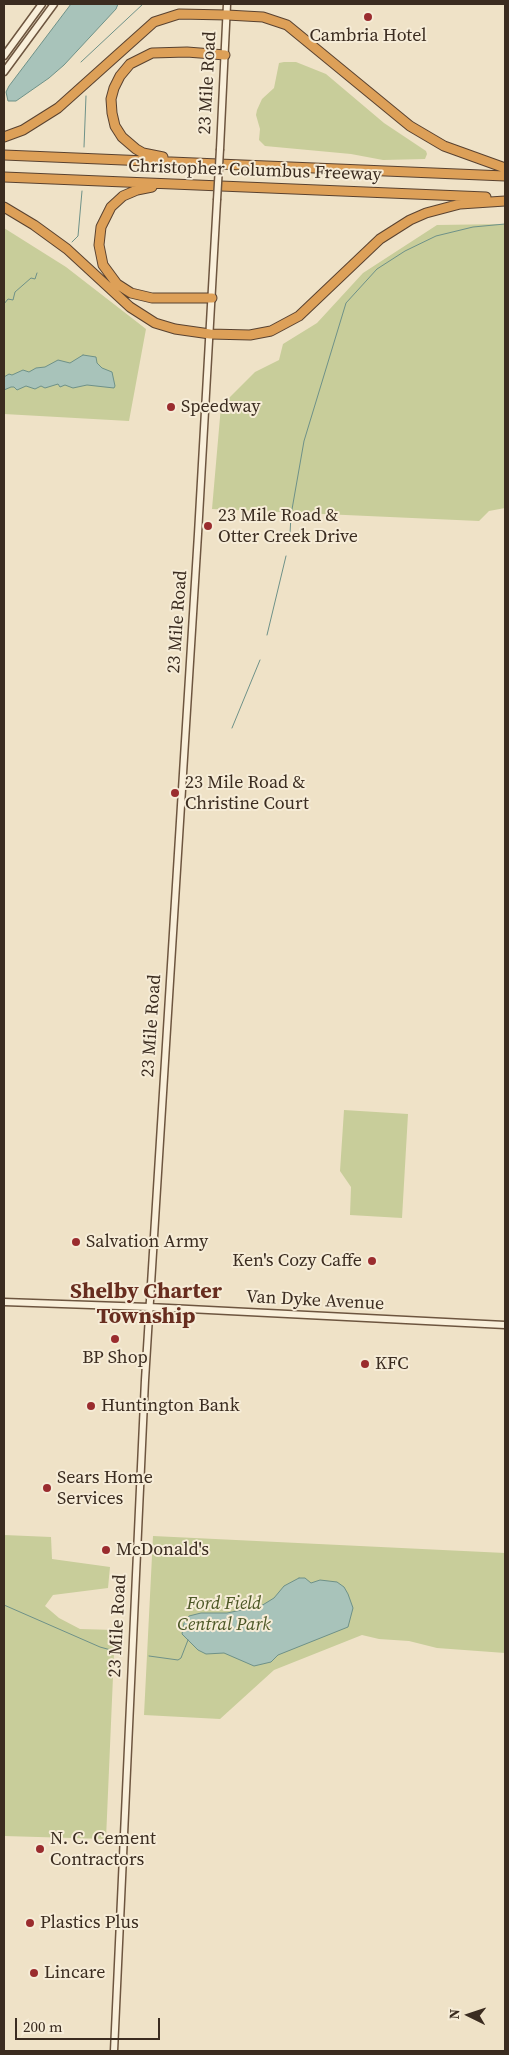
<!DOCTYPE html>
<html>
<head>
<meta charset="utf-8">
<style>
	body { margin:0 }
	#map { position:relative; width:509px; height:2055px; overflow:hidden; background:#efe2c7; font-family:"Source Serif 4",serif }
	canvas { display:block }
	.frame { position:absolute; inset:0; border:5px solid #3b2c20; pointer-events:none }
	.north { position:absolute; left:444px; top:1990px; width:50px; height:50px; -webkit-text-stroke:4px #f6ecd7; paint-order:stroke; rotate:274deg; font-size:14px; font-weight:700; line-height:20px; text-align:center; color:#3b2c20 }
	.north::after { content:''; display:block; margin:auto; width:18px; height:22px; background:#3b2c20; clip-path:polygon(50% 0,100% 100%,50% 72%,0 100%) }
	.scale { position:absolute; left:15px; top:2018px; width:145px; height:22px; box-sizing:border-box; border:2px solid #3b2c20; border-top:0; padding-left:6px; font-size:15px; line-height:18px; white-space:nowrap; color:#3b2c20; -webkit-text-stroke:4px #f6ecd7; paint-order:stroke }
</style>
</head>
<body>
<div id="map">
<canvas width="509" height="2055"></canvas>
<div class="frame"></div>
<div class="north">N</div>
<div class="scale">200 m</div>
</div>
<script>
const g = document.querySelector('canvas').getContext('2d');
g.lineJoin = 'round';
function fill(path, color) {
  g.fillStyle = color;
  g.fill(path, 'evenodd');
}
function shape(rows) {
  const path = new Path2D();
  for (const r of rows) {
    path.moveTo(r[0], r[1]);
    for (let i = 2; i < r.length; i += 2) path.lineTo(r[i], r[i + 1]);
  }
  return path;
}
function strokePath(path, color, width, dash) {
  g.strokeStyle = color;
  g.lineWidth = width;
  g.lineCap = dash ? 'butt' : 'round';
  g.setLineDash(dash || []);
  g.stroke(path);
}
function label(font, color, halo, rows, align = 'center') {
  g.font = font + ' "Source Serif 4",serif';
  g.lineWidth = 4;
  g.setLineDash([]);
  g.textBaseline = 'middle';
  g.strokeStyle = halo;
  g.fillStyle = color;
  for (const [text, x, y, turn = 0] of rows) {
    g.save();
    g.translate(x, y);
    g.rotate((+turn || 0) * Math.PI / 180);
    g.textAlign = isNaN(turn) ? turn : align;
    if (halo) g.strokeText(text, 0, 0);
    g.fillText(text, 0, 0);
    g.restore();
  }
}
const green = shape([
	[284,62,296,62,326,74,384,123,426,151,427,154,425,159,383,160,351,154,265,146,259,140,260,129,256,115,257,110,262,99,274,88,279,63],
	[505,224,505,508,489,511,479,521,212,509,221,406,255,372,279,360,283,344,317,323,363,273,437,225],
	[4,228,66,267,146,329,129,421,4,414],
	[344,1110,408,1114,402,1218,350,1215,351,1187,340,1171],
	[4,1535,51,1537,52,1559,110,1567,108,1588,53,1595,45,1606,59,1618,80,1629,115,1630,106,1839,4,1836],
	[153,1536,505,1553,505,1653,437,1648,409,1641,379,1639,362,1635,274,1670,220,1719,144,1715]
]);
const water = shape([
	[71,4,118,4,116,9,64,65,49,78,16,101,8,101,6,92,9,86,71,4],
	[83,355,96,357,97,363,102,368,112,372,115,386,114,388,87,385,73,388,65,385,60,387,58,384,45,388,41,386,35,389,26,386,17,390,14,387,11,387,4,390,4,377,9,374,12,375,23,370,29,372,36,368,45,367,58,360,70,363,83,355],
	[299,1578,305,1578,311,1583,320,1580,337,1582,344,1587,348,1594,353,1608,348,1627,278,1655,271,1662,254,1666,224,1653,206,1654,198,1650,182,1634,184,1623,189,1616,201,1613,227,1613,261,1606,274,1598,284,1586,299,1578]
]);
const stream = shape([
	[81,62,143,4],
	[84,147,86,96],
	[72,242,78,236,82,191],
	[4,304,8,299,13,300,15,292,31,278,35,279,37,273],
	[290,534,291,515,304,441,346,303,377,269,405,251,436,236,473,227,505,224],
	[267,635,286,556],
	[232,728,260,660],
	[4,1605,100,1647,118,1652],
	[149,1656,178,1660,181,1658,188,1640]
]);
const secondary = shape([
	[4,56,42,4],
	[4,72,54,4],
	[220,149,227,4],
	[4,1302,149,1307,505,1325],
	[114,2051,145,1380,198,534,217,200]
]);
const highway = shape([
	[4,137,23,130,58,108,154,22,179,14,227,15,263,17,287,25,410,126,444,146,505,168],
	[4,155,505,176],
	[163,157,143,153,136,149,122,137,115,126,112,113,111,99,114,88,120,76,130,64,152,53,187,52,225,55],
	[4,177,486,197],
	[152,187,137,190,123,196,111,207,101,227,99,245,103,265,117,284,131,293,152,298,212,298],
	[4,207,34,225,67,249,130,307,155,323,175,329,210,334,250,335,271,331,299,316,380,239,410,220,426,213,460,204,505,201]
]);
const secondaryBridge = shape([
	[217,200,220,149]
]);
const markers = [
	[368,17,5,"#9a2c2e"],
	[171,407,5,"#9a2c2e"],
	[208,526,5,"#9a2c2e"],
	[175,793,5,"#9a2c2e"],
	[76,1242,5,"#9a2c2e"],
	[372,1261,5,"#9a2c2e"],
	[115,1339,5,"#9a2c2e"],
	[365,1364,5,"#9a2c2e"],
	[91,1406,5,"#9a2c2e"],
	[47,1488,5,"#9a2c2e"],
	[106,1550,5,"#9a2c2e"],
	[40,1849,5,"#9a2c2e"],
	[30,1923,5,"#9a2c2e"],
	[34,1973,5,"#9a2c2e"]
];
const poiNames = [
	["Cambria Hotel",368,36,"center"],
	["Speedway",181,407],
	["23 Mile Road &",218,516],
	["Otter Creek Drive",218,537],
	["23 Mile Road &",185,783],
	["Christine Court",185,804],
	["Salvation Army",86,1242],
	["Ken's Cozy Caffe",362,1261,"right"],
	["BP Shop",115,1358,"center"],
	["KFC",375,1364],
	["Huntington Bank",101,1406],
	["Sears Home",57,1478],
	["Services",57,1499],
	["McDonald's",116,1550],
	["N. C. Cement",50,1839],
	["Contractors",50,1860],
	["Plastics Plus",40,1923],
	["Lincare",44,1973]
];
const streetNames = [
	["23 Mile Road",208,83,-87],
	["Christopher Columbus Freeway",255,171,2],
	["23 Mile Road",178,622,-86],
	["23 Mile Road",152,1026,-86],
	["Van Dyke Avenue",315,1301,3],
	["23 Mile Road",118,1626,-87]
];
const parkNames = [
	["Ford Field",224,1604],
	["Central Park",224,1625]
];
const districtNames = [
	["Shelby Charter",146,1292],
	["Township",146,1317]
];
fill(green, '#c8cd9a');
fill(water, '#a8c3ba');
strokePath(water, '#6e9188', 1);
strokePath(stream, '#6e9188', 1);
strokePath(secondary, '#6d553f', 9);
strokePath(highway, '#594230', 11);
strokePath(secondary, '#f9efda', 6);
strokePath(highway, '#dda058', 9);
strokePath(secondaryBridge, '#6d553f', 9, []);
strokePath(secondaryBridge, '#f9efda', 6);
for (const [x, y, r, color] of markers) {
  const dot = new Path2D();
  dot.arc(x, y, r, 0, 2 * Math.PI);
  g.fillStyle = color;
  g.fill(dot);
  strokePath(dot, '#f6ecd7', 2);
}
label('18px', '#3b2c20', '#f6ecd7', poiNames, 'left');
label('18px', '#3b2c20', '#f6ecd7', streetNames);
label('italic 18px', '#4c5726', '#f6ecd7', parkNames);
label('bold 22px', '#682d1f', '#f6ecd7', districtNames);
</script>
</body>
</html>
